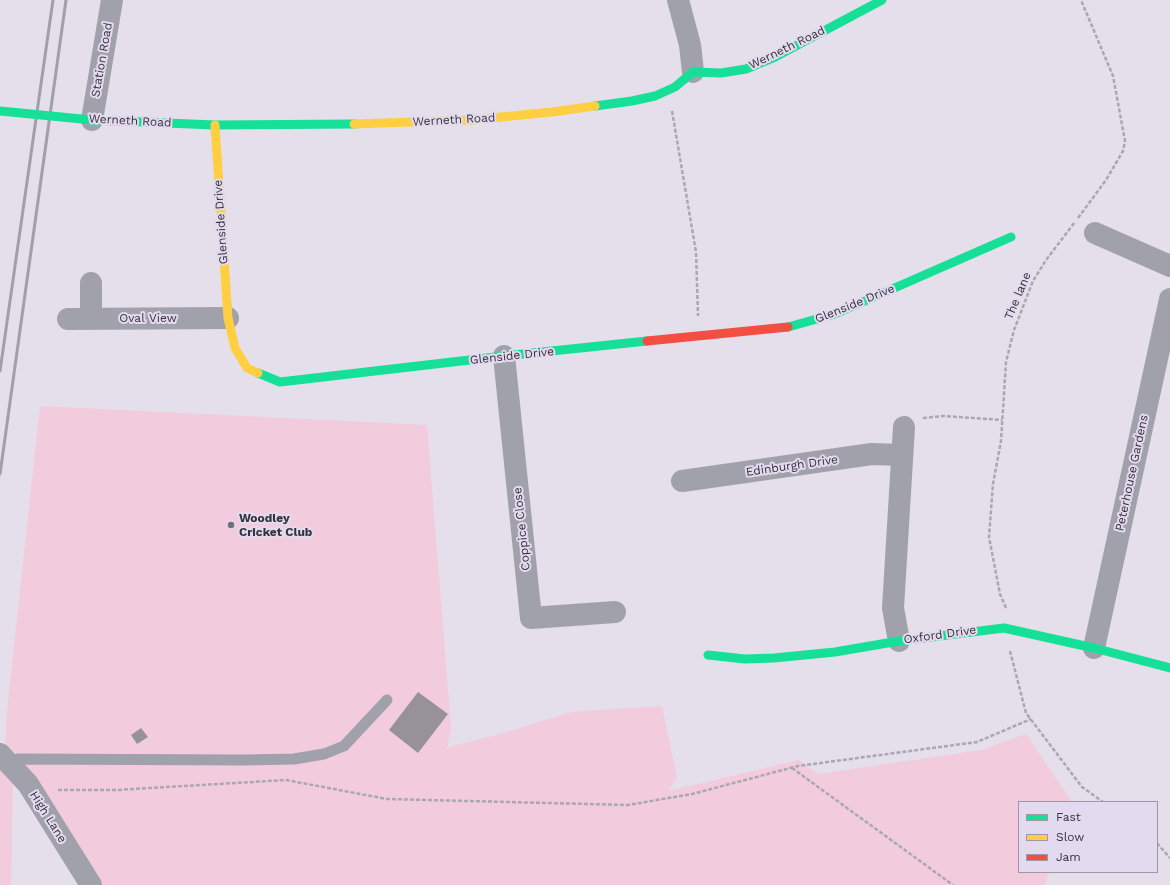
<!DOCTYPE html>
<html>
<head>
<meta charset="utf-8">
<style>
	body { margin:0 }
	#map { position:relative; width:1170px; height:885px; overflow:hidden; background:#e4dfea; font-family:"Work Sans",sans-serif }
	canvas { display:block }
	.legend { position:absolute; left:1018px; top:801px; width:140px; height:72px; box-sizing:border-box; background:#e3daef; border:1px solid #9e97a7; margin:0; padding:5px 7px; list-style:none; font-size:12px; color:#36333b }
	.legend li { display:flex; align-items:center; gap:8px; height:20px }
	.legend b { width:20px; border:1px solid #9e97a7 }
</style>
</head>
<body>
<div id="map">
<canvas width="1170" height="885"></canvas>
<ul class="legend">
<li><b style="height:5px;background:#16e098"></b>Fast</li>
<li><b style="height:5px;background:#ffcf43"></b>Slow</li>
<li><b style="height:5px;background:#f24e42"></b>Jam</li>
</ul>
</div>
<script>
const g = document.querySelector('canvas').getContext('2d');
g.lineJoin = 'round';
function fill(path, color) {
  g.fillStyle = color;
  g.fill(path, 'evenodd');
}
function shape(rows) {
  const path = new Path2D();
  for (const r of rows) {
    path.moveTo(r[0], r[1]);
    for (let i = 2; i < r.length; i += 2) path.lineTo(r[i], r[i + 1]);
  }
  return path;
}
function strokePath(path, color, width, dash) {
  g.strokeStyle = color;
  g.lineWidth = width;
  g.lineCap = dash ? 'butt' : 'round';
  g.setLineDash(dash || []);
  g.stroke(path);
}
function label(font, color, halo, rows, align = 'center') {
  g.font = font + ' "Work Sans",sans-serif';
  g.lineWidth = 4;
  g.setLineDash([]);
  g.textBaseline = 'middle';
  g.strokeStyle = halo;
  g.fillStyle = color;
  for (const [text, x, y, turn = 0] of rows) {
    g.save();
    g.translate(x, y);
    g.rotate((+turn || 0) * Math.PI / 180);
    g.textAlign = isNaN(turn) ? turn : align;
    if (halo) g.strokeText(text, 0, 0);
    g.fillText(text, 0, 0);
    g.restore();
  }
}
const green = shape([
	[40,406,427,425,451,727,447,750,450,747,517,729,571,712,662,706,677,778,668,791,799,760,818,774,981,750,1026,734,1072,802,1019,802,1019,872,1049,872,1045,885,100,885,31,779,5,744,7,711],
	[0,767,13,780,11,885,0,885]
]);
const building = shape([
	[418,692,448,714,418,753,389,730],
	[141,728,148,737,137,744,131,735]
]);
const path = shape([
	[672,111,696,252,698,316],
	[1078,218,1106,180,1123,151,1125,141,1113,76,1081,0],
	[923,418,944,416,1002,420],
	[1006,608,1000,594,989,537,993,484,1001,441,1006,362,1014,330,1033,281,1046,260,1075,222],
	[1010,651,1026,713,1082,787,1103,802],
	[792,768,953,885],
	[58,790,116,790,286,780,387,799,628,805,692,794,798,766,977,742,1031,719],
	[1157,843,1170,858]
]);
const lane = shape([
	[9,764,18,759,245,760,294,759,324,754,344,746,387,700]
]);
const street = shape([
	[678,0,690,45,693,72],
	[92,120,112,0],
	[1095,233,1170,266],
	[91,283,91,319],
	[68,319,228,318],
	[504,356,531,618,615,612],
	[682,481,872,454,902,455],
	[899,641,893,608,904,427],
	[1094,648,1170,299],
	[0,754,28,784,91,885]
]);
const fast = shape([
	[595,106,632,101,655,96,675,87,693,72,721,73,746,69,775,57,882,0],
	[92,120,215,125,354,124],
	[788,327,835,314,1011,237],
	[258,373,280,382,504,356,647,341],
	[708,655,745,659,774,658,835,652,899,641,1004,628,1094,648,1170,668]
]);
const slow = shape([
	[354,124,471,120,552,112,595,106],
	[215,125,228,318,235,348,247,368,258,373]
]);
const jam = shape([
	[647,341,788,327]
]);
const rail = shape([
	[0,371,53,0],
	[0,474,66,0]
]);
const fastBridge = shape([
	[0,111,92,120]
]);
const markers = [
	[231,525,4,"#736f78"]
];
const streetNames = [
	["Werneth Road",787,48,-26],
	["Station Road",102,60,-80],
	["Werneth Road",454,120,-3],
	["Werneth Road",130,121,3],
	["Glenside Drive",221,222,-94],
	["The lane",1018,296,-67],
	["Glenside Drive",855,304,-22],
	["Oval View",148,318],
	["Glenside Drive",512,356,-6],
	["Edinburgh Drive",792,466,-8],
	["Peterhouse Gardens",1132,473,-78],
	["Coppice Close",522,529,-96],
	["Oxford Drive",940,635,-8],
	["High Lane",48,817,58]
];
const poiNames = [
	["Woodley",239,518],
	["Cricket Club",239,532]
];
fill(green, '#f2ccdd');
fill(building, '#979299');
strokePath(path, '#a9a8b2', 2.5, [4, 2]);
strokePath(lane, '#a1a1ac', 11);
strokePath(street, '#a1a1ac', 22);
strokePath(fast, '#16e098', 9);
strokePath(slow, '#ffcf43', 9);
strokePath(jam, '#f24e42', 9);
strokePath(rail, '#a19fa9', 3);
strokePath(fastBridge, '#16e098', 9);
for (const [x, y, r, color] of markers) {
  const dot = new Path2D();
  dot.arc(x, y, r, 0, 2 * Math.PI);
  g.fillStyle = color;
  g.fill(dot);
  strokePath(dot, '#e3daef', 1.5);
}
label('12px', '#36333b', '#e3daef', streetNames);
label('bold 12px', '#36333b', '#e3daef', poiNames, 'left');
</script>
</body>
</html>
